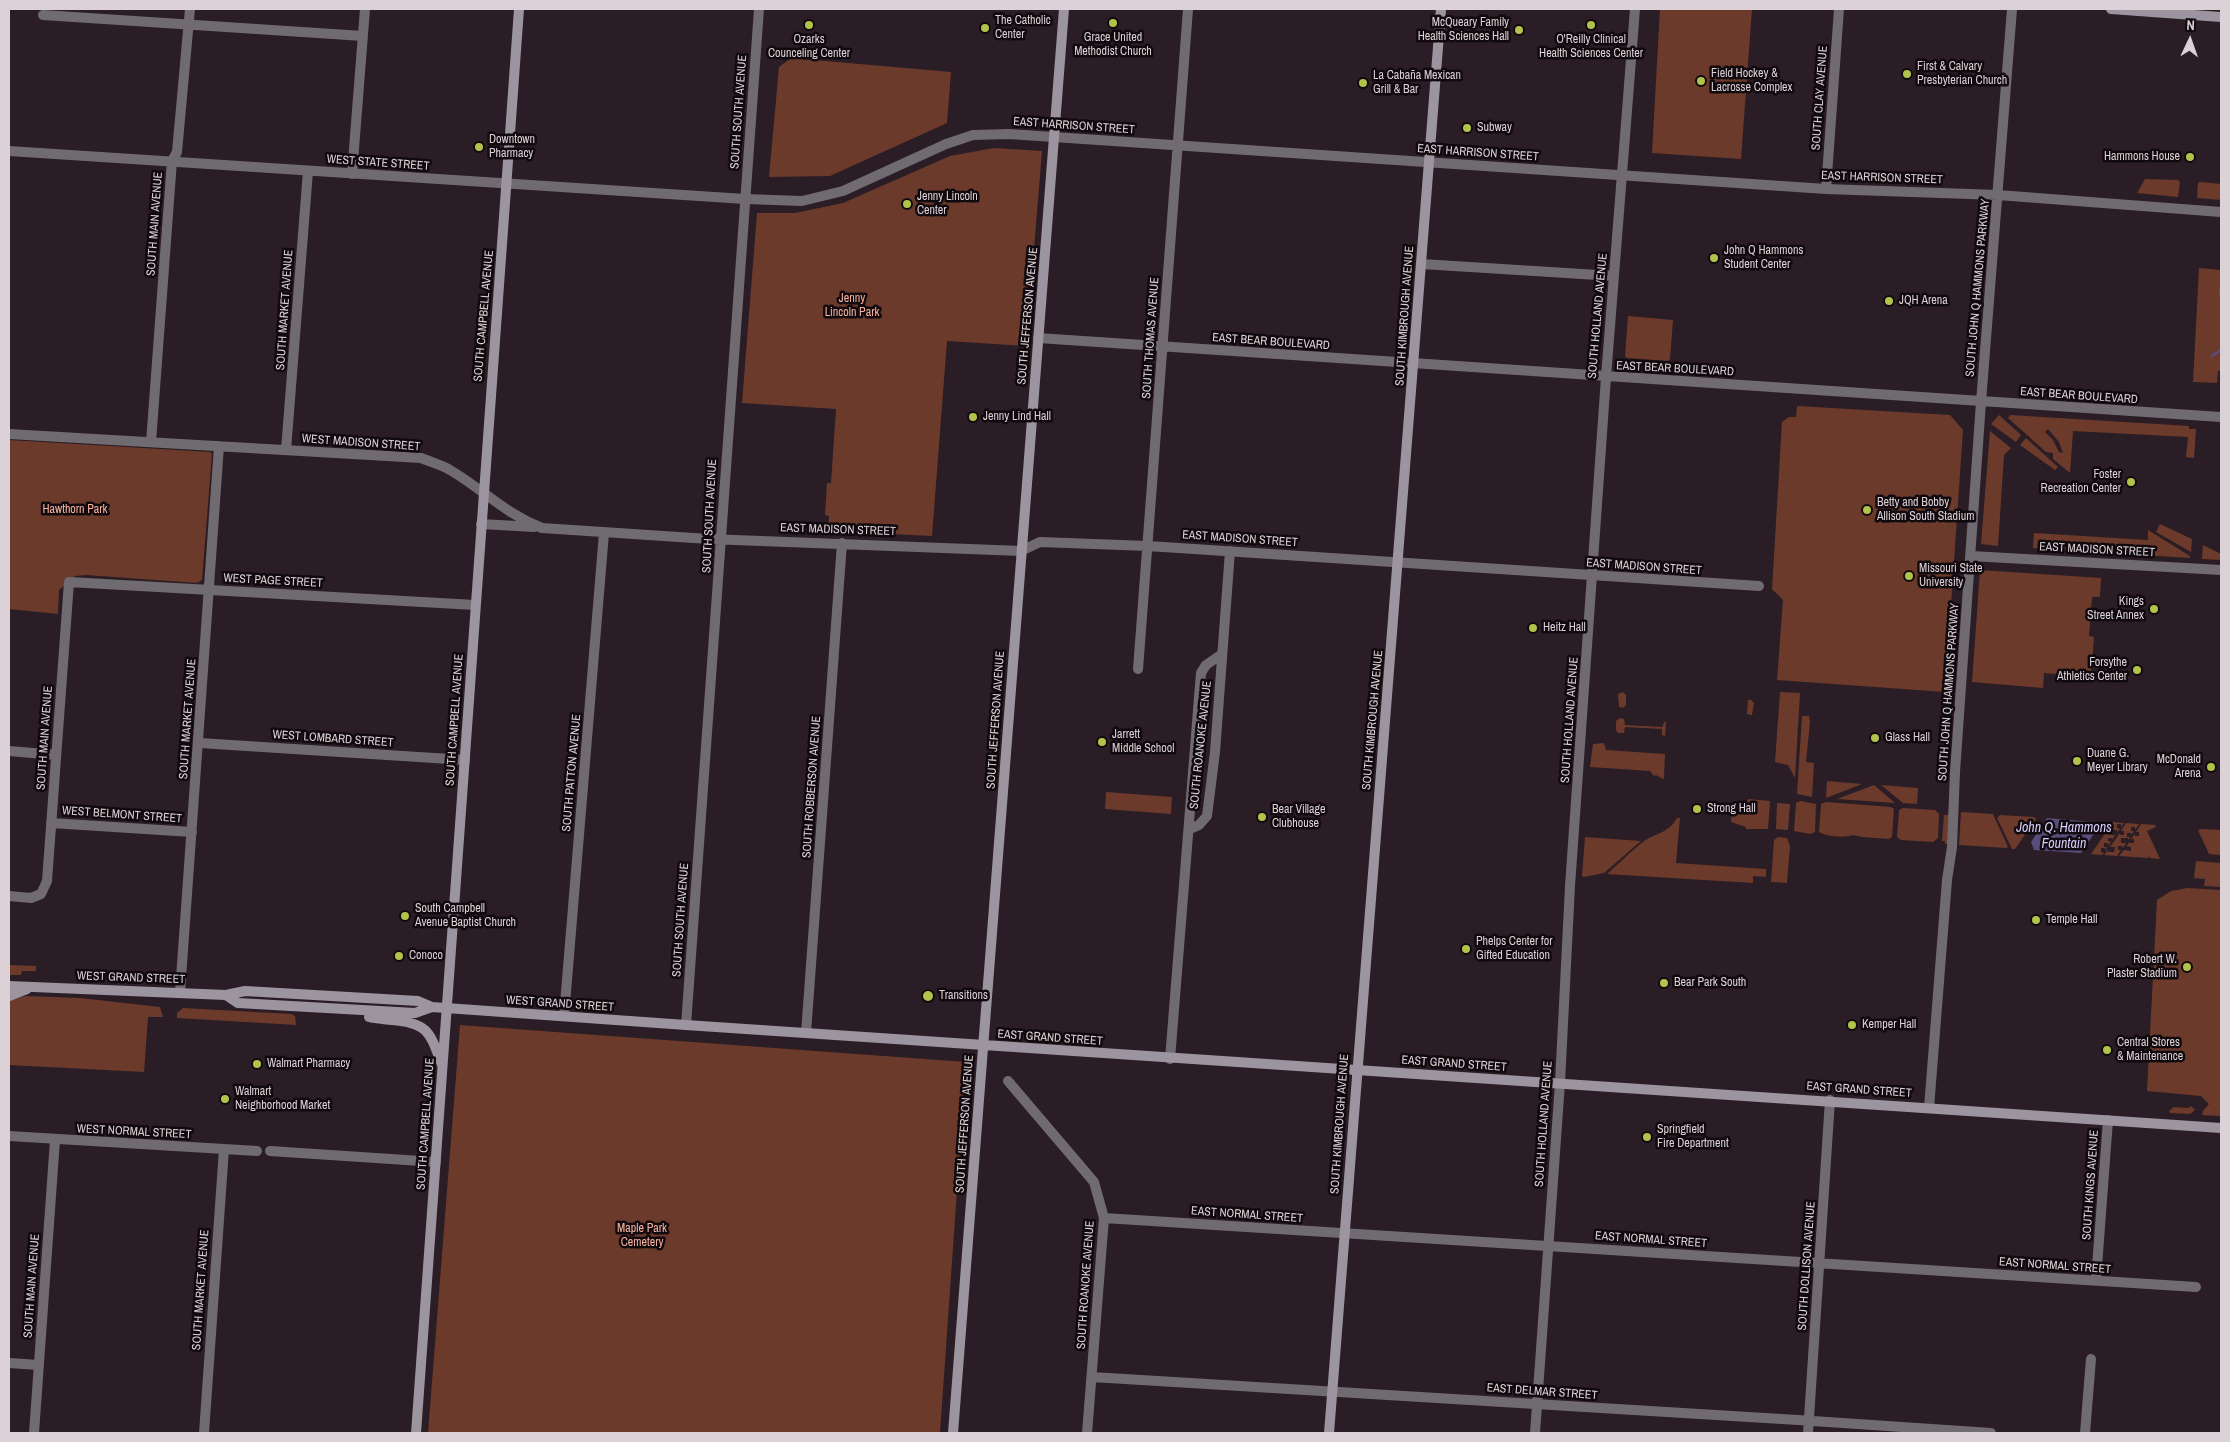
<!DOCTYPE html>
<html>
<head>
<meta charset="utf-8">
<style>
  body { margin:0 }
  #map { position:relative; width:2230px; height:1442px; overflow:hidden; background:#2b1d25; font-family:"Archivo Narrow",sans-serif }
  canvas { display:block }
  .frame { position:absolute; inset:0; border:10px solid #dbd1d6; pointer-events:none }
  .north { position:absolute; left:2165px; top:15px; width:50px; height:50px; -webkit-text-stroke:4px #10090d; paint-order:stroke; rotate:3deg; font-size:14px; font-weight:700; line-height:20px; text-align:center; color:#dbd1d6 }
  .north::after { content:''; display:block; margin:auto; width:18px; height:22px; background:#dbd1d6; clip-path:polygon(50% 0,100% 100%,50% 72%,0 100%) }
</style>
</head>
<body>
<div id="map">
<canvas width="2230" height="1442"></canvas>
<div class="frame"></div>
<div class="north">N</div>
</div>
<script>
const c = document.querySelector('canvas').getContext('2d');
c.lineJoin = 'round';
function paint(path, color) { c.fillStyle = color; c.fill(path, 'evenodd'); }
function trace(path, color, width, dash) { c.strokeStyle = color; c.lineWidth = width; c.lineCap = dash ? 'butt' : 'round'; c.setLineDash(dash || []); c.stroke(path); }
function drawText(font, color, halo, rows, align = 'center') {
  c.font = font + ' "Archivo Narrow",sans-serif'; c.lineWidth = 5; c.setLineDash([]); c.textBaseline = 'middle'; c.strokeStyle = halo; c.fillStyle = color; for (const [text, x, y, turn = 0] of rows) {
    c.save(); c.translate(x, y); c.rotate((+turn || 0) * Math.PI / 180); c.textAlign = isNaN(turn) ? turn : align; if (halo) c.strokeText(text, 0, 0); c.fillText(text, 0, 0); c.restore();
  }
}
const green = new Path2D(`
  M1660,9H1752L1741,159L1652,153Z
  M791,58L951,72L947,123L830,176L769,177L779,67Z
  M994,148L1042,151L1026,346L947,341L932,536L828,531L829,516L825,515L827,483H831L836,409L742,403L757,213H795L843,203L950,156Z
  M2145,179L2178,180L2180,182L2178,197L2137,193Z
  M2200,182L2221,184V200L2197,198L2198,183Z
  M2199,268L2221,270V371H2218L2217,383L2193,382Z
  M1628,316L1673,320L1670,359L1668,361L1627,358L1625,356Z
  M1797,406L1950,415L1963,430L1945,692L1777,680L1783,600L1772,589L1782,422L1789,417H1796Z
  M1999,415L2021,435L2016,442L1991,424Z
  M2010,415L2189,426V429H2196L2194,458L2186,457L2188,437L2073,431L2070,473L2053,459V453L2046,452L2008,418ZM2048,429L2059,442L2063,453L2059,452L2053,440L2045,432Z
  M1990,431L2011,448L2004,455L1998,546L1981,544Z
  M2026,438L2058,467L2055,470L2020,445Z
  M9,440L210,452L212,454L202,580L197,583L86,575L75,576L59,590L58,614L9,609Z
  M2160,524L2192,539L2191,552L2156,532Z
  M2148,530L2190,556V558L2033,548L2034,533L2148,540Z
  M2203,545L2221,554V560L2202,559Z
  M1980,570L2101,578L2100,597H2092L2089,636L2094,637L2091,677L2044,673L2043,688L1972,682Z
  M1623,692L1626,695V705L1623,708L1619,707L1618,694Z
  M1780,692L1800,693L1795,778L1788,765L1775,762Z
  M1748,700H1751L1754,703L1752,715L1747,714Z
  M1802,716H1809L1810,722L1806,762L1814,763L1812,797L1797,794Z
  M1620,718L1624,719L1625,725L1662,727L1665,721L1666,723L1665,736L1662,735V729L1625,727L1624,733H1618L1616,730V721Z
  M1604,743L1606,750L1665,754L1664,778L1663,779L1656,775L1654,776L1650,771L1590,767L1593,744Z
  M1827,781L1862,784L1826,798Z
  M1874,785L1895,803L1837,799Z
  M1881,785L1918,788L1917,804L1903,803Z
  M1106,792L1172,797L1171,814L1105,809Z
  M1748,799L1770,801L1768,829H1746V827L1731,822L1733,803L1747,801Z
  M1800,801L1816,804L1815,832L1811,834L1794,831L1796,803Z
  M1826,802L1891,807L1894,809L1892,837L1889,839L1862,837L1853,835C1845,838 1827,837 1819,832L1821,804Z
  M1777,803L1790,804L1788,830L1776,829Z
  M1903,808L1935,810L1939,814L1938,838L1933,842L1901,840L1897,837L1899,810Z
  M1949,812L1948,844H1945V841H1942L1944,815H1948Z
  M1961,812L1993,814L2008,847L2006,848L1959,845Z
  M2000,815L2034,817L2036,819L2015,849H2012L1997,818Z
  M1677,818H1680L1676,863L1766,869V877L1753,876V883L1607,874C1618,865 1639,843 1649,838C1659,833 1671,830 1677,818Z
  M2113,822L2124,823L2121,827V824H2117V828L2120,829L2117,832V830H2111L2110,835H2115L2112,840V838H2108V841L2111,842L2108,846V843H2104V847H2107L2105,851V848H2101V852L2104,853L2102,855L2091,854Z
  M2126,823L2139,824L2135,830V827H2131V831H2134L2131,835V833H2127V837H2130L2128,840V838H2121V843H2126L2123,848L2122,846H2118V850H2121L2117,856L2104,855L2108,850V852H2114L2115,847H2110L2120,833V835H2124V831H2121Z
  M2141,824L2155,825L2156,827L2147,831L2160,859L2150,858L2149,856L2148,858L2119,856L2124,850L2131,851V847L2126,846L2130,842V843H2134V839H2131L2135,834V836H2139V832H2136Z
  M2202,829L2221,830V855L2209,854L2198,830Z
  M1585,837L1641,841L1604,873L1584,877L1582,876Z
  M1778,837L1787,838L1790,846L1787,883L1771,882L1774,840Z
  M2196,861L2221,863V887L2204,886L2205,879L2194,878Z
  M2187,888L2221,890V1116L2202,1115L2203,1111L2209,1104L2201,1096L2147,1091L2157,900L2171,891Z
  M9,965L36,966V971H22L21,975H9Z
  M26,996L80,998L160,1007L163,1017H148L144,1072L9,1065V1000Z
  M183,1008L291,1014L295,1016L296,1025L177,1018V1013Z
  M460,1025L966,1062L940,1433H428Z
  M2191,1106L2195,1110L2190,1114L2170,1113L2169,1111L2174,1107L2188,1108Z`);
const water = new Path2D(`
  M2047,818L2093,822L2097,829L2081,853L2034,850L2031,842Z`);
const stream = new Path2D(`
  M2220,289L2221,296
  M2212,356L2221,350`);
const street = new Path2D(`
  M43,15L363,36
  M9,151L745,199L802,201L843,191L946,144L973,135L1009,134L1826,189L1998,195L2221,212
  M352,174L365,9
  M1826,189L1839,9
  M1422,264L1614,276
  M1038,338L2221,417
  M9,434L421,458C431,462 442,465 450,470C484,490 504,513 542,528L709,539L1021,551L1040,542L1148,546L1759,586
  M151,442L172,161L177,152L190,9
  M286,450L308,171
  M481,524L534,527
  M1971,556L2221,570
  M1138,669L1188,9
  M200,743L465,760
  M9,751L56,755
  M51,823L192,832
  M1190,829L1199,825L1207,816L1215,752L1230,551
  M9,896L31,898L41,894L47,881L69,582L475,605
  M180,992L219,446
  M564,1016L604,533
  M686,1025L759,9
  M806,1033L842,543
  M1170,1059L1201,673L1206,665L1222,654
  M1008,1081L1094,1182L1104,1218L1087,1433
  M1929,1108L1947,880L1952,847L1955,772L1981,402L2012,9
  M9,1136L257,1151
  M270,1151L436,1162
  M1104,1218L2196,1287
  M2096,1280L2108,1120
  M9,1363L39,1365
  M1092,1377L1798,1420L1991,1433
  M34,1433L55,1140
  M204,1433L224,1149
  M1535,1433L1560,1083L1570,886L1606,377L1635,9
  M1808,1433L1830,1100
  M2085,1433L2091,1359`);
const secondary = new Path2D(`
  M2111,9L2221,17
  M9,986L226,995L245,991L418,1001L432,1007L686,1025L2221,1128
  M226,995L238,1003L415,1013L432,1007
  M9,996L27,989
  M369,1017C376,1019 385,1019 392,1020C429,1023 430,1033 442,1065
  M416,1433L519,9
  M953,1433L1064,9
  M1329,1433L1441,9`);
const markers = [
  [1113,23,5,"#b2c34c"],
  [809,25,5,"#b2c34c"],
  [1591,25,5,"#b2c34c"],
  [985,28,5,"#b2c34c"],
  [1519,30,5,"#b2c34c"],
  [1907,74,5,"#b2c34c"],
  [1701,81,5,"#b2c34c"],
  [1363,83,5,"#b2c34c"],
  [1467,128,5,"#b2c34c"],
  [479,147,5,"#b2c34c"],
  [2190,157,5,"#b2c34c"],
  [907,204,5,"#b2c34c"],
  [1714,258,5,"#b2c34c"],
  [1889,301,5,"#b2c34c"],
  [973,417,5,"#b2c34c"],
  [2131,482,5,"#b2c34c"],
  [1867,510,5,"#b2c34c"],
  [1909,576,5,"#b2c34c"],
  [2154,609,5,"#b2c34c"],
  [1533,628,5,"#b2c34c"],
  [2137,670,5,"#b2c34c"],
  [1875,738,5,"#b2c34c"],
  [1102,742,5,"#b2c34c"],
  [2077,761,5,"#b2c34c"],
  [2211,767,5,"#b2c34c"],
  [1697,809,5,"#b2c34c"],
  [1262,817,5,"#b2c34c"],
  [405,916,5,"#b2c34c"],
  [2036,920,5,"#b2c34c"],
  [1466,949,5,"#b2c34c"],
  [399,956,5,"#b2c34c"],
  [2187,967,5,"#b2c34c"],
  [1664,983,5,"#b2c34c"],
  [928,996,6,"#b2c34c"],
  [1852,1025,5,"#b2c34c"],
  [2107,1050,5,"#b2c34c"],
  [257,1064,5,"#b2c34c"],
  [225,1099,5,"#b2c34c"],
  [1647,1137,5,"#b2c34c"]
];
const poiNames = [
  ["The Catholic",995,21],
  ["Center",995,35],
  ["McQueary Family",1509,23,"right"],
  ["Health Sciences Hall",1509,37,"right"],
  ["Grace United",1113,38,"center"],
  ["Methodist Church",1113,52,"center"],
  ["Ozarks",809,40,"center"],
  ["Counceling Center",809,54,"center"],
  ["O'Reilly Clinical",1591,40,"center"],
  ["Health Sciences Center",1591,54,"center"],
  ["First & Calvary",1917,67],
  ["Presbyterian Church",1917,81],
  ["Field Hockey &",1711,74],
  ["Lacrosse Complex",1711,88],
  ["La Cabaña Mexican",1373,76],
  ["Grill & Bar",1373,90],
  ["Subway",1477,128],
  ["Downtown",489,140],
  ["Pharmacy",489,154],
  ["Hammons House",2180,157,"right"],
  ["Jenny Lincoln",917,197],
  ["Center",917,211],
  ["John Q Hammons",1724,251],
  ["Student Center",1724,265],
  ["JQH Arena",1899,301],
  ["Jenny Lind Hall",983,417],
  ["Foster",2121,475,"right"],
  ["Recreation Center",2121,489,"right"],
  ["Betty and Bobby",1877,503],
  ["Allison South Stadium",1877,517],
  ["Missouri State",1919,569],
  ["University",1919,583],
  ["Kings",2144,602,"right"],
  ["Street Annex",2144,616,"right"],
  ["Heitz Hall",1543,628],
  ["Forsythe",2127,663,"right"],
  ["Athletics Center",2127,677,"right"],
  ["Jarrett",1112,735],
  ["Middle School",1112,749],
  ["Glass Hall",1885,738],
  ["Duane G.",2087,754],
  ["Meyer Library",2087,768],
  ["McDonald",2201,760,"right"],
  ["Arena",2201,774,"right"],
  ["Strong Hall",1707,809],
  ["Bear Village",1272,810],
  ["Clubhouse",1272,824],
  ["South Campbell",415,909],
  ["Avenue Baptist Church",415,923],
  ["Temple Hall",2046,920],
  ["Phelps Center for",1476,942],
  ["Gifted Education",1476,956],
  ["Conoco",409,956],
  ["Robert W.",2177,960,"right"],
  ["Plaster Stadium",2177,974,"right"],
  ["Bear Park South",1674,983],
  ["Transitions",939,996],
  ["Kemper Hall",1862,1025],
  ["Central Stores",2117,1043],
  ["& Maintenance",2117,1057],
  ["Walmart Pharmacy",267,1064],
  ["Walmart",235,1092],
  ["Neighborhood Market",235,1106],
  ["Springfield",1657,1130],
  ["Fire Department",1657,1144]
];
const streetNames = [
  ["SOUTH CLAY AVENUE",1820,98,-86],
  ["SOUTH SOUTH AVENUE",739,112,-86],
  ["EAST HARRISON STREET",1074,126,4],
  ["EAST HARRISON STREET",1478,153,4],
  ["WEST STATE STREET",378,163,4],
  ["EAST HARRISON STREET",1882,178,2],
  ["SOUTH MAIN AVENUE",155,224,-86],
  ["SOUTH JOHN Q HAMMONS PARKWAY",1978,288,-85],
  ["SOUTH MARKET AVENUE",285,310,-86],
  ["SOUTH CAMPBELL AVENUE",484,316,-85],
  ["SOUTH JEFFERSON AVENUE",1028,316,-85],
  ["SOUTH KIMBROUGH AVENUE",1405,316,-86],
  ["SOUTH HOLLAND AVENUE",1598,316,-85],
  ["SOUTH THOMAS AVENUE",1151,338,-86],
  ["EAST BEAR BOULEVARD",1271,342,4],
  ["EAST BEAR BOULEVARD",1675,369,3],
  ["EAST BEAR BOULEVARD",2079,396,4],
  ["WEST MADISON STREET",361,443,4],
  ["SOUTH SOUTH AVENUE",710,516,-87],
  ["EAST MADISON STREET",838,530,2],
  ["EAST MADISON STREET",1240,539,4],
  ["EAST MADISON STREET",2097,550,3],
  ["EAST MADISON STREET",1644,567,4],
  ["WEST PAGE STREET",273,581,3],
  ["SOUTH JOHN Q HAMMONS PARKWAY",1949,692,-86],
  ["SOUTH MARKET AVENUE",188,719,-86],
  ["SOUTH CAMPBELL AVENUE",455,720,-86],
  ["SOUTH JEFFERSON AVENUE",996,720,-86],
  ["SOUTH KIMBROUGH AVENUE",1373,720,-85],
  ["SOUTH HOLLAND AVENUE",1570,720,-86],
  ["SOUTH MAIN AVENUE",45,738,-86],
  ["WEST LOMBARD STREET",333,739,4],
  ["SOUTH ROANOKE AVENUE",1201,745,-84],
  ["SOUTH PATTON AVENUE",572,773,-85],
  ["SOUTH ROBBERSON AVENUE",812,787,-86],
  ["WEST BELMONT STREET",122,815,4],
  ["SOUTH SOUTH AVENUE",681,920,-86],
  ["WEST GRAND STREET",131,978,2],
  ["WEST GRAND STREET",560,1004,4],
  ["EAST GRAND STREET",1050,1038,4],
  ["EAST GRAND STREET",1454,1064,4],
  ["EAST GRAND STREET",1859,1090,4],
  ["SOUTH CAMPBELL AVENUE",426,1124,-86],
  ["SOUTH JEFFERSON AVENUE",965,1124,-86],
  ["SOUTH KIMBROUGH AVENUE",1340,1124,-86],
  ["SOUTH HOLLAND AVENUE",1544,1124,-86],
  ["WEST NORMAL STREET",134,1132,3],
  ["SOUTH KINGS AVENUE",2091,1185,-86],
  ["EAST NORMAL STREET",1247,1215,4],
  ["EAST NORMAL STREET",1651,1240,4],
  ["SOUTH DOLLISON AVENUE",1807,1266,-86],
  ["EAST NORMAL STREET",2055,1266,4],
  ["SOUTH ROANOKE AVENUE",1086,1285,-86],
  ["SOUTH MAIN AVENUE",32,1286,-86],
  ["SOUTH MARKET AVENUE",201,1290,-86],
  ["EAST DELMAR STREET",1542,1392,4]
];
const parkNames = [
  ["Jenny",852,299],
  ["Lincoln Park",852,313],
  ["Hawthorn Park",75,510],
  ["Maple Park",642,1229],
  ["Cemetery",642,1243]
];
const waterNames = [
  ["John Q. Hammons",2064,828],
  ["Fountain",2064,844]
];
paint(green, '#6b3a2b');
paint(water, '#584e7e');
trace(stream, '#584e7e', 2.5);
trace(street, '#706b71', 10);
trace(secondary, '#9c949f', 10);
for (const [x, y, r, color] of markers) { const dot = new Path2D(); dot.arc(x, y, r, 0, 2 * Math.PI); c.fillStyle = color; c.fill(dot); trace(dot, '#10090d', 2); }
drawText('12px', '#dbd1d6', '#10090d', poiNames, 'left');
drawText('12px', '#dbd1d6', '#10090d', streetNames);
drawText('12px', '#f8b39e', '#10090d', parkNames);
drawText('italic 14px', '#d5cdfc', '#10090d', waterNames);
</script>
</body>
</html>
